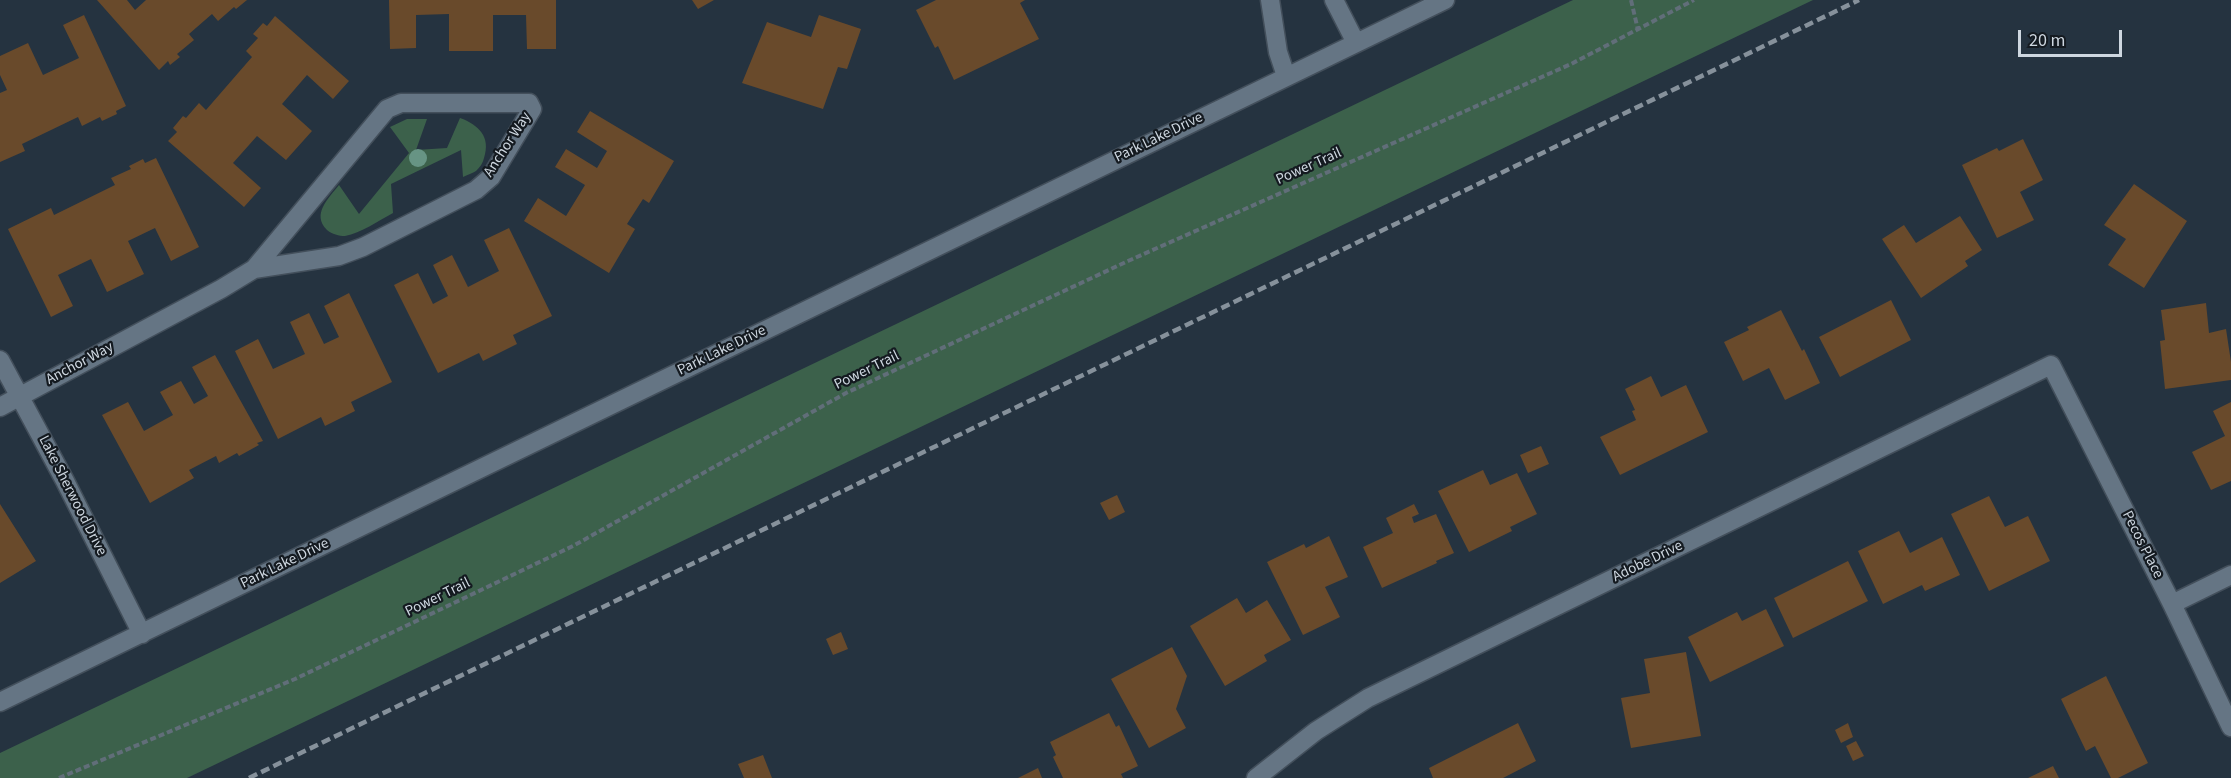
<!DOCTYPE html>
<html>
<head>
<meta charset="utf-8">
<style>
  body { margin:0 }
  #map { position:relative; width:2231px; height:778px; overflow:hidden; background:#253340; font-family:"Source Sans 3",sans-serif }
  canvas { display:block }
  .scale { position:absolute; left:2018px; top:30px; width:104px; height:27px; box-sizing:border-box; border:3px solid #ced7e0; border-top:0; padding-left:8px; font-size:18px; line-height:21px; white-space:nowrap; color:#ced7e0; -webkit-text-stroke:4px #141a20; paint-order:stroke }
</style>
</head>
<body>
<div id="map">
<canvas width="2231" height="778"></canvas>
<div class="scale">20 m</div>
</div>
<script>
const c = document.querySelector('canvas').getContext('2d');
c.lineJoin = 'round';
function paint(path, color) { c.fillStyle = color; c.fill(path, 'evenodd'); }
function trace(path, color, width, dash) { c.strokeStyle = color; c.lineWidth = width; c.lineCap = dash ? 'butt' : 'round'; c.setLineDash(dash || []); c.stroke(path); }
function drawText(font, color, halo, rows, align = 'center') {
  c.font = font + ' "Source Sans 3",sans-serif'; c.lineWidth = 4.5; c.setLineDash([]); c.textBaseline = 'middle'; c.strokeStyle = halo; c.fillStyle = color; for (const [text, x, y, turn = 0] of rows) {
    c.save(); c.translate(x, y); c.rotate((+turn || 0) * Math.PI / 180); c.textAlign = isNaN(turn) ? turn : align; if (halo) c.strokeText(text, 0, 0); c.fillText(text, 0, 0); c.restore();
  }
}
const green = new Path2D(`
  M1573,0H1813L187,778H0V753Z
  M460,118C479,125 491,137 484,158C483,163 480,167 476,171C473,173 467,175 463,177L461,150L391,184L393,213C378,221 361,233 345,236C339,236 332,234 327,230C311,214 329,198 339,185L359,214L409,153L390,127L407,119H427L416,150L447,148Z`);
const building = new Path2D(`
  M97,0H127L135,10L146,0H247L236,9L234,7L218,21L212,14L189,34L194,40L177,54L180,57L170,65L168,61L159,70Z
  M389,0H556V49H527L526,15H493V51H449V14L416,15V48L390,49Z
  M692,0H714L698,9Z
  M936,0H1025L1020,3L1039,39L954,80L938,46L935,48L916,10Z
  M84,15L126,106L116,111L117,114L102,121L100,117L82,126L78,117L22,144L25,151L0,162V93L7,90L0,75V56L28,43L43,75L79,58L63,25Z
  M819,15L861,29L847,69L838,67L823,109L742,83L767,22L811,37Z
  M275,16L349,81L333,99L307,75L282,104L312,131L286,160L257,136L233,163L261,188L244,207L168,141L177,132L173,128L183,116L186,118L199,103L206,110L252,57L246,51L258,38L253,34L263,23L267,26Z
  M590,111L674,161L649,203L643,199L627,224L635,229L609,273L524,221L538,198L566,216L585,185L555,167L566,149L597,168L607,151L577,132Z
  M2023,139L2043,180L2020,192L2034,220L1997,238L1962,165L1997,148L1999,151Z
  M156,158L199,247L171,261L155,228L128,241L144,274L107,292L91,259L58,275L73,306L51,317L8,229L51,208L54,215L115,185L111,178L131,169L129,166L143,159L145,163Z
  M2134,184L2187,221L2144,288L2108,265L2126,239L2104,225Z
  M1960,216L1982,250L1965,261L1968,266L1921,298L1882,239L1904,225L1916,243Z
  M509,228L552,316L513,335L517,344L483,361L479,353L438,373L394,285L418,273L433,304L448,296L433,265L452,255L468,287L499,271L484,240Z
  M349,293L392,382L351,402L355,411L325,426L321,417L278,439L235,351L258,339L273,369L305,354L290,322L309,313L324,344L339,337L324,306Z
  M1891,300L1911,340L1840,377L1819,337Z
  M2206,303L2209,333L2226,329L2231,362V380L2165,389L2160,341L2165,340L2161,310Z
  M1781,310L1802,351L1804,349L1820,383L1785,400L1769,368L1743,381L1724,342L1749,330L1747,327Z
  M215,355L263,441L257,443L259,445L239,456L237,453L219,463L216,456L189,470L194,478L150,503L102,415L128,402L144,431L173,415L160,392L181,381L194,404L208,396L192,367Z
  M1651,376L1661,397L1686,385L1708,432L1620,475L1600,437L1636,420L1632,411L1635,410L1625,389Z
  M2231,402V481L2211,490L2192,452L2225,436L2213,411Z
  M1541,446L1549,464L1528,473L1520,455Z
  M1483,470L1490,485L1517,473L1537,514L1510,527L1512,531L1469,552L1438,491Z
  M1117,495L1125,512L1109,520L1100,503Z
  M1989,496L2005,527L2028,516L2050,561L1989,591L1951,514Z
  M0,504L36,561L0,583Z
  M1414,504L1419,514L1412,517L1414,523L1436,514L1454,553L1436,561L1437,563L1382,588L1363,547L1393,533L1386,518Z
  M1899,531L1910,553L1942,537L1960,575L1925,591L1922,585L1883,604L1858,551Z
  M1329,536L1348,577L1325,587L1340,617L1303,635L1267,562L1304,544L1306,548Z
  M1848,561L1868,601L1793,638L1774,598Z
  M1237,598L1246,613L1267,600L1291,640L1264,655L1267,661L1225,686L1190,626Z
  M1766,609L1784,646L1710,682L1688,637L1737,612L1742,621Z
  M841,632L848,649L833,655L826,639Z
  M1172,647L1187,676L1176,709L1186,728L1149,748L1111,679Z
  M1686,652L1701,736L1631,748L1621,698L1650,693L1644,659Z
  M2106,676L2148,763L2118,778H2111L2095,746L2086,751L2061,699Z
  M1109,713L1116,727L1119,725L1138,766L1121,774L1123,778H1063L1053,757L1056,755L1050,742Z
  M1518,723L1536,761L1503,778H1433L1429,768Z
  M1848,723L1853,737L1841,743L1835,730Z
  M1856,741L1864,756L1853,761L1846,746Z
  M763,755L772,778H744L738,764Z
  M2053,766L2059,778H2028Z
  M1038,768L1042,778H1018Z`);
const path = new Path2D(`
  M1631,0L1638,30
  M59,778L295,679L573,546L846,393L1128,261L1571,64L1694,0`);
const street = new Path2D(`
  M1270,0L1278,52L1286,76
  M1334,0L1356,43
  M0,360L65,481L142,634
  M0,407L221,289L254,269L387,109L401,103H529L532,109L491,177L476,190L363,247L339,256L254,269
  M2172,604L2231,575
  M0,702L1445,0
  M1256,778L1316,731L1368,698L2051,365L2172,604L2231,727`);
const rail = new Path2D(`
  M249,778L1859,0`);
const trees = [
  [418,158]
];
const streetNames = [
  ["Park Lake Drive",1159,138,-26],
  ["Anchor Way",508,145,-57],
  ["Power Trail",1309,167,-24],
  ["Park Lake Drive",722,351,-26],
  ["Anchor Way",80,364,-28],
  ["Power Trail",867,371,-26],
  ["Lake Sherwood Drive",72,496,63],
  ["Pecos Place",2142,545,63],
  ["Adobe Drive",1648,562,-26],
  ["Park Lake Drive",285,564,-26],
  ["Power Trail",438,598,-26]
];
paint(green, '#3c614b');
paint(building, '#694a2b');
trace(street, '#434f5b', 21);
trace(path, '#616e79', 4, [6, 3]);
trace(street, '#657584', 18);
trace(rail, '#86919b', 4.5, [9, 4.5]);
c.fillStyle = '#679484';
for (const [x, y] of trees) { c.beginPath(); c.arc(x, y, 9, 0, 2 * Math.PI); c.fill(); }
drawText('15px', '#ced7e0', '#141a20', streetNames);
</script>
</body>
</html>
